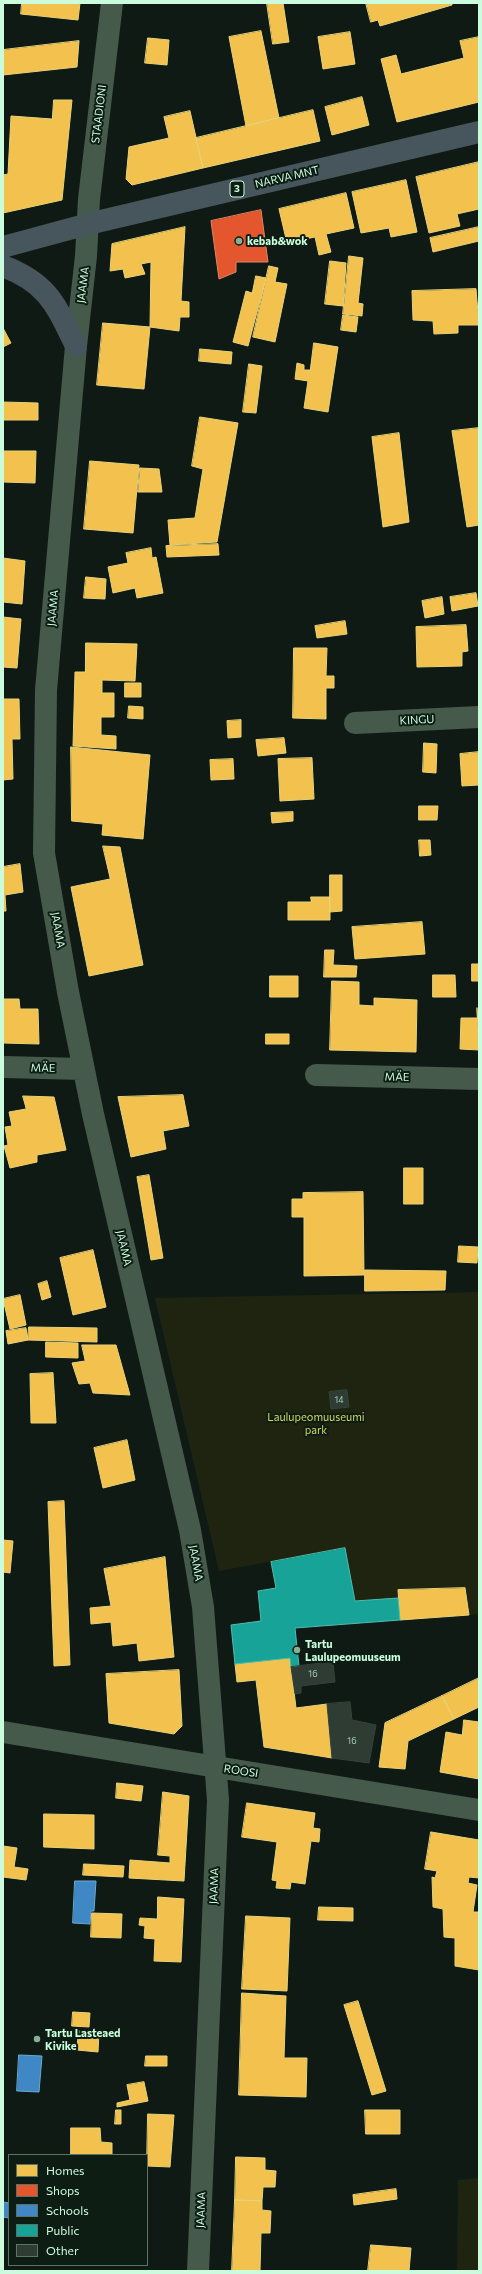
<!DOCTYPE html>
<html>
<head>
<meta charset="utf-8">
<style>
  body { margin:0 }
  #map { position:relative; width:482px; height:2274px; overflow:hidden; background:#101a15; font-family:Commissioner,sans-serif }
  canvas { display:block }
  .frame { position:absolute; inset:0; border:4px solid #cbfcdd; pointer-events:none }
  .legend { position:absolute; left:8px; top:2154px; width:140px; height:112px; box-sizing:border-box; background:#0d1d14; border:1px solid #597664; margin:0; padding:5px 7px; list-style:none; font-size:12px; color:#cbfcdd }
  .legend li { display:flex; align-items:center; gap:8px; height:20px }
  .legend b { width:20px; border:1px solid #597664 }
</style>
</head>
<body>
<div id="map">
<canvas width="482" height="2274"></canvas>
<div class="frame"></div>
<ul class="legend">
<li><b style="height:11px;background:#f2c14e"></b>Homes</li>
<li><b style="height:11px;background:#e4572e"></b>Shops</li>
<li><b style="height:11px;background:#3f88c5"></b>Schools</li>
<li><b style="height:11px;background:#17a398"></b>Public</li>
<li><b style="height:11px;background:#2e3c34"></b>Other</li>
</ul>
</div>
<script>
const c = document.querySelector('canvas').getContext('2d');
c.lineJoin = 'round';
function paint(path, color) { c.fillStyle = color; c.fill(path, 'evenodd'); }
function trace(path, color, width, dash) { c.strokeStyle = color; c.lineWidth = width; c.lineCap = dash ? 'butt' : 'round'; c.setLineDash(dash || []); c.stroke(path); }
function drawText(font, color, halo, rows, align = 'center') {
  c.font = font + ' Commissioner,sans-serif'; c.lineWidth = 4; c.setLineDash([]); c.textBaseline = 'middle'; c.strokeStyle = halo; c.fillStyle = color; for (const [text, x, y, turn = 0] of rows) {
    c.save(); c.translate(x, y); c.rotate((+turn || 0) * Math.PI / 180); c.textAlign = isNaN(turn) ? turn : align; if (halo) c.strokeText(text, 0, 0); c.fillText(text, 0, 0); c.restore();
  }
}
const green = new Path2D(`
  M479,1292V1614L469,1615L464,1588L398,1590V1598L355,1601L345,1548L219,1571L155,1298Z
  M479,2178V2271H457L458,2180Z`);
const homes = new Path2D(`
  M22,3H80L78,20L21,14Z
  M267,3H283L289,42L273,44Z
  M366,3H452V5L380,26L378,20L371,22Z
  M261,31L279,118L246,126L229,37Z
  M350,32L355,64L323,69L318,37Z
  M479,37V102L397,122L381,59L396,55L401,74L464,58L460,41Z
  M148,38L169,40L167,65L145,63Z
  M79,41L77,67L3,75V50Z
  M362,97L369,125L332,135L325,107Z
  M54,100H72L62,200L3,213V175L8,174L11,116L52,119Z
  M313,110L320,141L203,168L196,138Z
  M190,111L203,168L132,185L126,179L129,147L169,138L164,117Z
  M479,162V209L457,214L460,226L429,233L416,177Z
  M406,180L417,232L391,237L389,228L361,233L352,192Z
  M346,193L354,228L326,234L331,252L319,255L315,237L287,243L279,209Z
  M185,227L181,301L189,302V317H180L179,331L150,327L151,262L141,264L145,274L125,278L123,269L110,271L112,244Z
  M479,227V241L433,252L430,238Z
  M349,256L363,258L358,303L363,304L362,316L343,314Z
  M330,261L346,263L343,306L325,304Z
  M269,266L278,268L275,282L287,284L275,342L253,337Z
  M256,276L266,278L248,346L233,342L246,291L252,293Z
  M476,289L479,325H458V333L434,334L433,321L413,320L412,291Z
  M343,315L358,317L356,332L341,330Z
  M103,323L150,327L144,389L97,385Z
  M3,328L11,343L3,347Z
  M314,343L338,347L328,412L304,408L308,381L295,379L297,363L304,365V370H310Z
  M200,349L232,352L231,364L199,361Z
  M249,364L262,366L256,413L243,412Z
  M3,402L38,403V420H3Z
  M200,417L238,423L217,542L170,545L168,520L195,518L203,469L192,466Z
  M479,428V525L467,527L452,431Z
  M399,433L409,522L383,527L372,437Z
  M3,451H36L35,483L3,482Z
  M90,461L139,465L133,533L84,529Z
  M140,468L159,469L162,492H138Z
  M218,544L219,555L167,557L166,546Z
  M151,548L152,558L156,557L163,593L137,598L135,588L113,593L108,567L128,563L126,553Z
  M3,558L25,561L22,604L3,602Z
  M86,577L106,579L105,599L84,598Z
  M476,593L478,606L452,611L450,597Z
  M442,597L444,614L425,618L422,601Z
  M3,617L21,619L17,668L3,667Z
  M345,621L347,634L317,638L315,626Z
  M466,625L468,651L462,652V666L417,667L416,627Z
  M86,643L137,644L135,681L102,680V693H114V717H101V735L116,736V749L73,746L75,672H85Z
  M294,648H327L326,676H334V688H326V719L293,718Z
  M125,683H141V697H125Z
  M3,699H19L20,739H12L13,779L3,780Z
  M129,706L143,707V719L128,718Z
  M241,720V737L228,738L227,721Z
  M284,738L286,753L258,756L256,740Z
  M424,743L437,744L436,773L423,772Z
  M71,747L150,755L143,839L102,835L103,824L72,821Z
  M479,752V785L462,786L460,754Z
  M312,758L314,799L280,801L278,759Z
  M233,759L234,779L211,780L210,760Z
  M419,806H438L437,820H419Z
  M293,812V821L272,823L271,813Z
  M419,840H430L431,855L420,856Z
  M103,846L120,847L143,965L89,976L71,887L110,879Z
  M20,864L23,892L5,895L6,911H3V867Z
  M330,875H342V911L330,912Z
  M311,897H330V920H288V902H311Z
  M422,922L425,954L355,959L352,927Z
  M325,950H334L333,965L357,966L356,977H324Z
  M472,964H479V981H472Z
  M433,975H455L456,997H433Z
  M270,976H298V997H270Z
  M332,981L359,982V1005L374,1006V998L417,1000L416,1052L330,1050Z
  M3,999H19L20,1009H38L39,1044L3,1043Z
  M477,1008L479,1050L460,1049L461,1018H477Z
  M266,1034H289V1044H266Z
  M183,1095L189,1126L163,1131L166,1149L131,1157L118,1097Z
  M23,1096L54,1097L66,1150L37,1155V1162L10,1168L4,1146L8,1145L5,1127L12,1126L9,1112L26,1109Z
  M404,1168H423V1204H404Z
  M149,1175L163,1258L151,1260L137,1177Z
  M363,1192L364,1275L304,1276V1217H292V1199H303V1193Z
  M459,1246L478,1247L477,1263L458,1262Z
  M93,1250L106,1307L73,1315L60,1258Z
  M365,1270L446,1271L445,1290L365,1291Z
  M47,1281L51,1297L42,1300L38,1284Z
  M20,1295L26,1325L10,1329L3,1299Z
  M29,1327L97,1328V1342L28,1340Z
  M26,1328L28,1340L8,1344L6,1331Z
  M46,1342L78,1343V1358L46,1357Z
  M82,1345H116L130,1395L93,1393L90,1383L79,1384L72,1363L85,1361Z
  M53,1373L56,1423H31L30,1374Z
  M127,1440L135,1480L103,1488L94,1448Z
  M64,1501L70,1665L54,1666L48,1502Z
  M3,1540L13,1541L10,1573L3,1572Z
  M165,1557L174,1657L139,1661L137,1643L113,1646L111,1622L91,1624L90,1608L111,1606L104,1569Z
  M465,1588L469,1615L400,1620L398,1590Z
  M290,1658L296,1708L327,1704L332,1758L264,1747L256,1680L237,1682L235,1664Z
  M179,1670L182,1726L174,1734L109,1723L106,1674Z
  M479,1678V1707L454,1719L442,1696Z
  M442,1696L454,1719L408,1741L405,1769L379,1767L385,1723Z
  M464,1720L479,1722V1779L440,1772L446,1732L462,1735Z
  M117,1783L143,1786L141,1801L116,1798Z
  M163,1792L189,1796L184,1881L129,1878L130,1860L170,1863V1856L158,1855Z
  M247,1803L315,1813L313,1828L320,1829L319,1842L311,1841L305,1884L291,1882L290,1889L276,1888L277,1881L272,1880L277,1842L242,1837Z
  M44,1814L94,1815V1849L44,1847Z
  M431,1832L479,1840V1878L469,1877L468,1883L477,1885L473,1912H479V1970L455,1966V1938L444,1937L443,1909L433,1907L432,1877L435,1878L437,1871L425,1869Z
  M3,1846L17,1848L14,1867L28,1869L26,1880L3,1877Z
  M84,1864L124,1866L123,1877L83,1875Z
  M158,1897L184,1899L181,1962L154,1961L155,1939L144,1938L145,1926L139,1925L140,1918L157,1919Z
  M319,1907L353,1908V1921L318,1920Z
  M92,1913L122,1914L121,1938L91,1937Z
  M246,1916L290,1918L287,1991L242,1989Z
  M242,1993L286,1996L284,2058H307L306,2097L239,2095Z
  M358,2001L386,2091L372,2095L344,2005Z
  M73,2012L90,2013L89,2027L72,2026Z
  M79,2031L99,2033L98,2052L77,2050Z
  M146,2056H167V2066H145Z
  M144,2082L148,2101L117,2107V2103L130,2100L127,2085Z
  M116,2110H121V2124H115Z
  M365,2110H400V2134H366Z
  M148,2114L174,2115L170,2167L147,2166Z
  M71,2128H100L101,2142L112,2143V2155H71Z
  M236,2157L265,2158V2170L276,2171L275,2187H263L262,2201L235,2200Z
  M396,2189L397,2199L354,2205L353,2195Z
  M235,2200L262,2201V2210L271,2211L270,2233H261L260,2271H232Z
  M371,2245L411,2248L409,2271H368Z`);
const shops = new Path2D(`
  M261,210L268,262H236V272L219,279L211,221Z`);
const schools = new Path2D(`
  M75,1881H96L94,1911H91L90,1924L73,1923Z
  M19,2055L42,2056L39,2092L17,2091Z
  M3,2202L9,2203V2218L3,2217Z`);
const public = new Path2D(`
  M345,1548L355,1601L398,1598L400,1620L295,1628L299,1666L291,1667L290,1658L235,1664L231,1625L261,1621L258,1591L276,1588L271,1562Z`);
const building = new Path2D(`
  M347,1390L349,1407L331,1409L329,1392Z
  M333,1662L335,1682L301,1686V1693L295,1694L291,1667Z
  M350,1702L352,1720L376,1725L369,1763L332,1758L327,1704Z`);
const minor = new Path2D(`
  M112,3L89,199L86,256L76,346L46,690L44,853L68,992L93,1114L190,1530L203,1607L218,1800L198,2271
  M355,723L479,717
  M3,1067L83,1069
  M316,1075L479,1079
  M3,1732L479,1810`);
const highway = new Path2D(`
  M3,247L88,224L479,132
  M3,266C48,283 56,305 76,346`);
const markers = [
  [239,241,4,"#8aad97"],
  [297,1650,4,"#8aad97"],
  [37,2039,4,"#8aad97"]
];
const numberNames = [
  ["14",339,1400],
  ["16",313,1674],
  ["16",352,1741]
];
const shields = [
  [237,189,14]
];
const shieldNames = [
  ["3",237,189]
];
const streetNames = [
  ["STAADIONI",99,114,-83],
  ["NARVA MNT",287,177,-13],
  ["JAAMA",83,285,-83],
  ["JAAMA",53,608,-85],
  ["KINGU",417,720,-3],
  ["JAAMA",58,930,80],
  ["MÄE",43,1068,1],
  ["MÄE",397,1077,1],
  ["JAAMA",124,1248,77],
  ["JAAMA",196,1563,80],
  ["ROOSI",241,1771,9],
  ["JAAMA",214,1886,-88],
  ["JAAMA",201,2210,-88]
];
const poiNames = [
  ["kebab&wok",247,241],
  ["Tartu",305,1644],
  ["Laulupeomuuseum",305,1657],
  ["Tartu Lasteaed",45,2033],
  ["Kivike",45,2046]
];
const parkNames = [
  ["Laulupeomuuseumi",316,1417],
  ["park",316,1430]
];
paint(green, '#1f2411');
paint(homes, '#f2c14e');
trace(homes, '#e6d379', 1);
paint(shops, '#e4572e');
trace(shops, '#dc8862', 1);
paint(schools, '#3f88c5');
trace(schools, '#69abcc', 1);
paint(public, '#17a398');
trace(public, '#4dbead', 1);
paint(building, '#2e3c34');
trace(building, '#32443b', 1);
trace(minor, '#455a4b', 22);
trace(highway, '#47565c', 22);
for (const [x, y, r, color] of markers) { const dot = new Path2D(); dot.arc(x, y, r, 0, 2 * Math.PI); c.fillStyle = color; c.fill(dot); trace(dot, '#0d1d14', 1.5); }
drawText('9px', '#a4ccb3', null, numberNames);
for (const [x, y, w] of shields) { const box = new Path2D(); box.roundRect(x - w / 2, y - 8, w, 16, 3); c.fillStyle = '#0d1d14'; c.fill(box); trace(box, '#cbfcdd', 1); }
drawText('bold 10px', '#cbfcdd', null, shieldNames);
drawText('11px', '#cbfcdd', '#0d1d14', streetNames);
drawText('bold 11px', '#cbfcdd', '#0d1d14', poiNames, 'left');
drawText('11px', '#d6d75c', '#0d1d14', parkNames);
</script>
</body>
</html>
